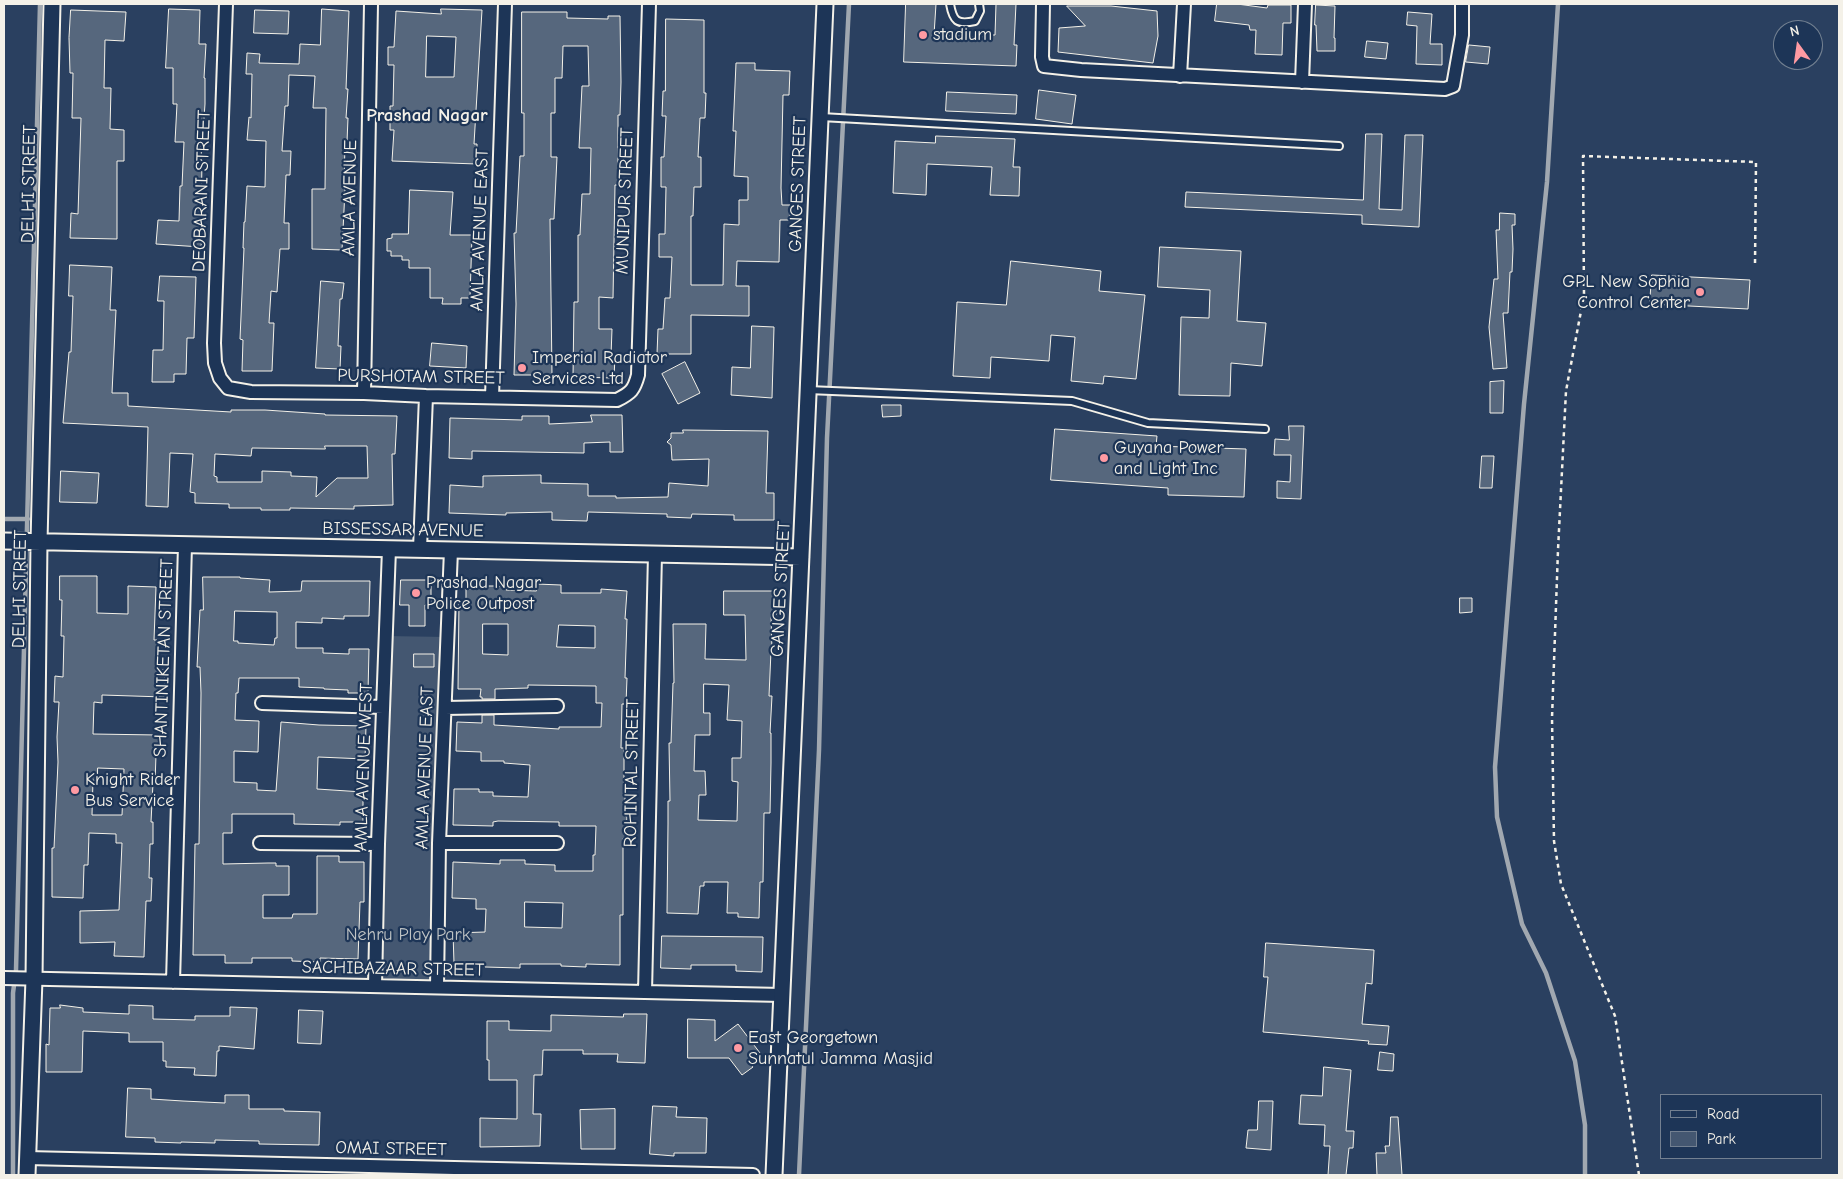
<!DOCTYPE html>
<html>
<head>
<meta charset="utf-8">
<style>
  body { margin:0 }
  #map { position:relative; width:1843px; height:1179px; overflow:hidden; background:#2a4060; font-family:"Comic Neue",sans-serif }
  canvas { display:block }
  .frame { position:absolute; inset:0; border:5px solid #f4f1e8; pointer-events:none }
  .legend { position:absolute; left:1660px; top:1094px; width:162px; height:65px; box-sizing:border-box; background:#1d3557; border:1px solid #738091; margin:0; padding:6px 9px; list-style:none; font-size:15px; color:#f4f1e8 }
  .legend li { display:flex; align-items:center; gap:10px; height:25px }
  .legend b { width:25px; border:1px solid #738091 }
  .north { position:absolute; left:1773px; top:20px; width:50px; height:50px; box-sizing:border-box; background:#1d3557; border:1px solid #738091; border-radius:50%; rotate:346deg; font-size:14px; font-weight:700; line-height:20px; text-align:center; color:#f4f1e8 }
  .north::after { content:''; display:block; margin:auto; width:18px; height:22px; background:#ff9aa2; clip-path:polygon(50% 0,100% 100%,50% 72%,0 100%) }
</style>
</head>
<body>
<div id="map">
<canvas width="1843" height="1179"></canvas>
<div class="frame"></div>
<ul class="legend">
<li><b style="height:6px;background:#1d3557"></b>Road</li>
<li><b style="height:14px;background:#445771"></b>Park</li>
</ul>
<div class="north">N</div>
</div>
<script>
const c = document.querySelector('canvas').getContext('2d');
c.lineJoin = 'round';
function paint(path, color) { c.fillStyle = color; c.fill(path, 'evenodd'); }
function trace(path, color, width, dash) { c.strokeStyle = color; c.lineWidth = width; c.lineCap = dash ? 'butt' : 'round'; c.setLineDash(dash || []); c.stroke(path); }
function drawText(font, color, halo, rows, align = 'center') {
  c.font = font + ' "Comic Neue",sans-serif'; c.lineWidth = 4.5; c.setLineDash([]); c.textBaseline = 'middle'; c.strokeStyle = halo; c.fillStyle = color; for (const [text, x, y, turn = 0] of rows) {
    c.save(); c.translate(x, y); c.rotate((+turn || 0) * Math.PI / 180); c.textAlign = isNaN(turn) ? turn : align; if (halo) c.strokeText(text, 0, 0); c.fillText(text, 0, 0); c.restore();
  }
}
const green = new Path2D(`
  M385,636L447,637L437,987L375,986Z`);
const stream = new Path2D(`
  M1558,4L1547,182L1524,404L1495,767L1497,817L1522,924L1546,973L1575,1061L1585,1125V1175
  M4,519H28
  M13,1175V993L16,970L40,4
  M799,1175L819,750L827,438L849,4`);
const building = new Path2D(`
  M906,4H936L934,35L987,37V35H995L996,4H1016L1014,45H1017L1016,66L904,62Z
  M1217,4H1237L1267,8L1268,5H1291V23H1283L1282,55L1255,54L1256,30H1250L1249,25L1215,21Z
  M1316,5L1335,6L1334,38H1335V51H1317L1316,25H1315Z
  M1067,6H1111L1157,11L1158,36L1153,63L1058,52L1059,28L1085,26Z
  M169,9L200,10L199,44H206L204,78H205V104L201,160H202L201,222H203L201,247L156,244L158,220L179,221L180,186H182L184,142H175L177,104H173V68H166Z
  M322,9L349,11L346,89H348L346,118H348L347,142H345L344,189L345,190L342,250L312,249V189H325L326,108H313L315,76L289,75L288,106H285L282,151H291L290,175H286L284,223H289V249H280L277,292L271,291L269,323H274L272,371H242L243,340L240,339L244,248H243L244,222H245L247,186L265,187L266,141L247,140L249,117L251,118L252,74H246L247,53L260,54L259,63L299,64L300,44L320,45Z
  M441,9L482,10L474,144H477V164L392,161L394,130H390V106H393L394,65H388V47H394L396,11L441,14ZM427,36L456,37L454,77H426Z
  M71,10L126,12L124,41L105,40L104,88H111L110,129L124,130V161H117V239L70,238L71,213L78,214L81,118H72L73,73H70L69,38Z
  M255,10L289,11L288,34L254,33Z
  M522,12H567V18L608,19V16H620L621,82L620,115H618V185H615L613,298L599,297V329H612L611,356H615L614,378L573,377L574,302H578V235H580L582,194H590L591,148H579L582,86H589L588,46H563L562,78H555V113H551V157H557L554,219H550L552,375H514L516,304L514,233H516L520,156H524V113H522Z
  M1408,12L1432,14L1430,44H1442V65L1416,64L1417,26L1407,25Z
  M666,19L704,20V93H706L705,118H700L698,157H701V187H694L693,216H691V285H723L724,224L739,225V200H748V177L734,176L736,131H733L736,63H755V70L790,71L789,95H783L781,188L782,205H790V220H780L779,262L737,261L736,286H749V316L691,315V354H657L658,329H663L665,298H670L672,257H659V234H665L666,187H661V157H664L666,116H662L663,91H665Z
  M1367,41L1388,43L1386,59L1365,57Z
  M1469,45L1490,47L1488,64L1466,62Z
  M1039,90L1076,95L1072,124L1036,119Z
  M947,92L1017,95L1016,114L946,111Z
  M1366,134H1382L1379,209L1402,210L1405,135H1423L1419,227L1362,224V215L1185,207L1186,192L1363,200Z
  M936,136L1015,139L1013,167H1020L1019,196L990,195L992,167L927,164L926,195L893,193L895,141L935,143Z
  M410,190L453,192L450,235H472L470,298H461V304H442L443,298H430V268H409V260H402V256H391V251H387V239L392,238V234H408Z
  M1500,213L1515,214V225H1512L1513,249L1512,272H1510L1508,313H1503L1507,368L1493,369L1489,327L1494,279H1498L1496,230H1499Z
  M1160,247L1241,251L1237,321L1266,323L1262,366L1231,363L1230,396L1179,395L1181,317L1209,318L1210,290L1158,287Z
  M1011,261L1101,271L1099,291L1145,295L1136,379L1104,376L1103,384L1071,381L1075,337L1051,335L1049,361L991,357L990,378L953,376L957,302L1006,305Z
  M70,265L112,267L110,310H116L112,393H128V406L231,412V410H265L325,414V415L397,416L395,454H392L393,505L354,506V509L290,508V510H261V508H229V504L195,503V493L190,492L193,454L170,453L168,507L146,506L148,427L63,423L69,352H71L73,296H69ZM325,446H367L368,478H337L316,497L317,477L291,476V472L262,471V482H217V477L214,476L215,454L251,456L252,448L325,449Z
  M1652,275L1750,280L1748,309L1650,304Z
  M160,276L196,277L194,338H187L186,374H174V382H152L153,350H163L164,301H158Z
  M321,281L344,283L342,299H340L338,346H341L340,369L316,368Z
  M752,326L774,327L772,398L731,395L732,367L750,368Z
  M432,343L467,346L466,368L430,366Z
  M685,362L700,393L678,404L662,374Z
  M1504,381L1503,413H1490V382Z
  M882,405H901V416L883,417Z
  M591,415H622L623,452H610V442L584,443V453L472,451V459L449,458L450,418L522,420V416H549V424L592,422Z
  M1289,426H1304L1301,499L1277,498V481L1290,482L1291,455H1274L1275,439L1289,440Z
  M1055,429L1157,436L1156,446L1246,449L1244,497L1168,495V488L1051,480Z
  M683,430L768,431L766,493H774V520H734V515L692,514L691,518L667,517V514L588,512L587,521L552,520V512L506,513V515L449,513L450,485L483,487V476L541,475V483L588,484V496H616V498L668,497L669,483L708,486L709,459L672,460L671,445L667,442L671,438V433H683Z
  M1482,456H1494L1492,488H1480Z
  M61,471L99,473L97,503L60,502Z
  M60,576H97V613L128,614V586L156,587L154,640H157V670H165L164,697L102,695V703L94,702L93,734L158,735V755H156L155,783H153L151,822H153V844H150L149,878H152L151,901H146L144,957L114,956L115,942L80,943V911L119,910L122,843H116V834L89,833L88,865H84L83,898L52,897V848H54L58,762L57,737L59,702H54L55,676L63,677L64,636H61L62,600H60ZM98,768L124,769L122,815H92L93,780L97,781Z
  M203,577H240V578L270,580L269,592L301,591L302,581H370L369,616H344V619L322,618V623L296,622V648H323V653L349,654V649H369L368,693H348V690L324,689V688L299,687V678H239L238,693H236L235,720L259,721L258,752L234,751V782L257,783V790L276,791L281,722L319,725L366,726L365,759L318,757L317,789L363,792V822H340V825L294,824V814H232V833H223V864L268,863H276V866H289V895H263V918H292L293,914H317V856H339V862H364V902H360L358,959L320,958V962L292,961V958H252V963H225V955H193L195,844H199L201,693L200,667H197L200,610H203ZM235,611L277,612V638H275L274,645L238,643V641H234Z
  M401,580H431V605H425V626H409V605H400Z
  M536,584L561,585V593H601V589L627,591L625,619H627L625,678H627L626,704H622L621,748H624V783H625V816H627L626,838H623V915H620V965L586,964V967L561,966V964H520V968L485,967V963H454L453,933L485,932L486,909H476V899L452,898L453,862L500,864V860H525V864L555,865V871H593V855H595L596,826H559V822L498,821L493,822V826L453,825L454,789H479V792H493V796L528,797L530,765L504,763V761H481V752L456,751L457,722L482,723V715H494V725L559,729V727H601L602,703H596V686L528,685V688L495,689V699H482V697H480L481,689H458L459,601H466V589L487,588V586H506V590L536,591ZM483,624H508V655L483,654ZM559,625L595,626V648L557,647ZM525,902L563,903L562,928L525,927Z
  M724,591H777V614H771L772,651H771L769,696H772L770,733H771V763L770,813H764L763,882H760L759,918L738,917V913H727L728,882H704V886H700L698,914L667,913L668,824V801H670L669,743H671L673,683H674L673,624H706L705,659L746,660L745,615H724ZM704,684L729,685L727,720L742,721L741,758H732V781L738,782L737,821L698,820L699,795H706L705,771H694L695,735H710V713H704Z
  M1460,598H1472V612L1460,613Z
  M414,654H434V667H414Z
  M662,936L763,937L762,972L736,971V965H691V969L661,968Z
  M1266,943L1374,950L1372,984L1366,983L1362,1024L1389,1026L1387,1045L1368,1044L1369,1041L1263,1032L1268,977H1264Z
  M60,1005L83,1008V1012L129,1014V1005L153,1006V1019L195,1020V1016H230V1007L257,1008L254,1049L219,1046V1051H217L216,1076L194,1075L195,1068L166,1067V1061H163V1042H129V1033L83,1031L82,1072H46V1044L49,1045L50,1008H60Z
  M299,1010L323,1011L321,1044L298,1043Z
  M624,1014H647L645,1063L617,1062L618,1054H583V1050H543L542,1075H534L533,1114H541L540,1146L480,1147V1118L517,1119V1080H489V1060H487V1021H509V1030L551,1031V1015L623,1017Z
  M688,1019L715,1020V1041L738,1024L760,1053L748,1061L753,1067L742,1075L729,1058H688Z
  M1380,1052L1394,1054L1393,1071L1378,1070Z
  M1324,1067L1351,1070L1346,1131H1354L1353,1148H1349L1346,1175H1328L1330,1146H1324L1325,1125L1299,1124L1301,1095L1322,1096Z
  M128,1088L151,1089V1099L183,1101L225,1103V1095H249V1109H284V1111L320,1112L319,1145L259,1144V1141L215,1140V1143L181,1142V1143L155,1142V1138L126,1137Z
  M1259,1101H1273L1271,1150L1246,1148L1248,1130H1257Z
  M653,1106L677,1107L676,1117L707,1118L706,1153H674V1156L650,1154Z
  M615,1109V1149H581L580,1110Z
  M1391,1117H1398L1402,1175H1377L1376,1153H1386L1385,1146H1389Z`);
const path = new Path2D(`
  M1639,1175L1615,1016L1561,884L1554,841L1552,718L1558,550L1566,391L1584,295L1583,156L1756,162L1755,265`);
const service = new Path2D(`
  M950,4C953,21 957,25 975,21L980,11L979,4
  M821,117L1339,146
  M808,390L1072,401L1148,423L1265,429`);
const minor = new Path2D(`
  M226,4L214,343L215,363L220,378L228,388L251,392L364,393L426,396L617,400C631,393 634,390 638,375L649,4
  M1043,4L1042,57L1044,66L1081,70L1445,89L1453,86L1462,35V4
  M1180,76L1184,4
  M1302,82L1305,4
  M364,393L371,4
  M492,397L505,4
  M420,549L426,396
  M262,703L383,707
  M445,708L557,706
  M260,843L378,844
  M439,843H557
  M4,978L782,995
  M173,982L185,545
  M375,986L378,844L389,549
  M437,987L439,843L451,550
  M645,992L655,554
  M27,1158L753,1175`);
const tertiary = new Path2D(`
  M4,541L801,557
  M27,1175L34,979L39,542L52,4
  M774,1175L825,4`);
const markers = [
  [923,35,5,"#ff9aa2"],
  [1700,292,5,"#ff9aa2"],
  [522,368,5,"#ff9aa2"],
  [1104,458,5,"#ff9aa2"],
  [416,593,5,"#ff9aa2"],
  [75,790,5,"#ff9aa2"],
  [738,1048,5,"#ff9aa2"]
];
const poiNames = [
  ["stadium",933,35],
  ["GPL New Sophia",1690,282,"right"],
  ["Control Center",1690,303,"right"],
  ["Imperial Radiator",532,358],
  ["Services Ltd",532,379],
  ["Guyana Power",1114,448],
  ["and Light Inc",1114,469],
  ["Prashad Nagar",426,583],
  ["Police Outpost",426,604],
  ["Knight Rider",85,780],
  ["Bus Service",85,801],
  ["East Georgetown",748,1038],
  ["Sunnatul Jamma Masjid",748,1059]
];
const streetNames = [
  ["DELHI STREET",29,184,-89],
  ["GANGES STREET",798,184,-88],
  ["DEOBARANI STREET",202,191,-88],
  ["AMLA AVENUE",350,198,-89],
  ["MUNIPUR STREET",625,201,-88],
  ["AMLA AVENUE EAST",480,230,-88],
  ["PURSHOTAM STREET",421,377,1],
  ["BISSESSAR AVENUE",403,530,1],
  ["DELHI STREET",20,589,-89],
  ["GANGES STREET",781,589,-87],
  ["SHANTINIKETAN STREET",164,658,-88],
  ["AMLA AVENUE WEST",364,767,-88],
  ["AMLA AVENUE EAST",425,768,-88],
  ["ROHINTAL STREET",632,773,-89],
  ["SACHIBAZAAR STREET",393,969,1],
  ["OMAI STREET",391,1149,1]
];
const parkNames = [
  ["Nehru Play Park",408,935]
];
const neighbourhoodNames = [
  ["Prashad Nagar",427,116]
];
paint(green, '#445771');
trace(stream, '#a1a8b0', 4.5);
paint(building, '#56677d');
trace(building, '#f4f1e8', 1);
trace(service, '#f4f1e8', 10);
trace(minor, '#f4f1e8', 16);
trace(tertiary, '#f4f1e8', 19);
trace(path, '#f4f1e8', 2.5, [4, 4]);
trace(service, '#1d3557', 6);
trace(minor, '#1d3557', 12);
trace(tertiary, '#1d3557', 15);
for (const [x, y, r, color] of markers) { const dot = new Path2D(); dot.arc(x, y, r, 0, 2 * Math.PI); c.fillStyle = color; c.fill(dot); trace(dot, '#1d3557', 2); }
drawText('18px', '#f4f1e8', '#1d3557', poiNames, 'left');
drawText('18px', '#f4f1e8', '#1d3557', streetNames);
drawText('18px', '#bfc3c4', '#1d3557', parkNames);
drawText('bold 19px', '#f4f1e8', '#1d3557', neighbourhoodNames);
</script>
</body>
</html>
